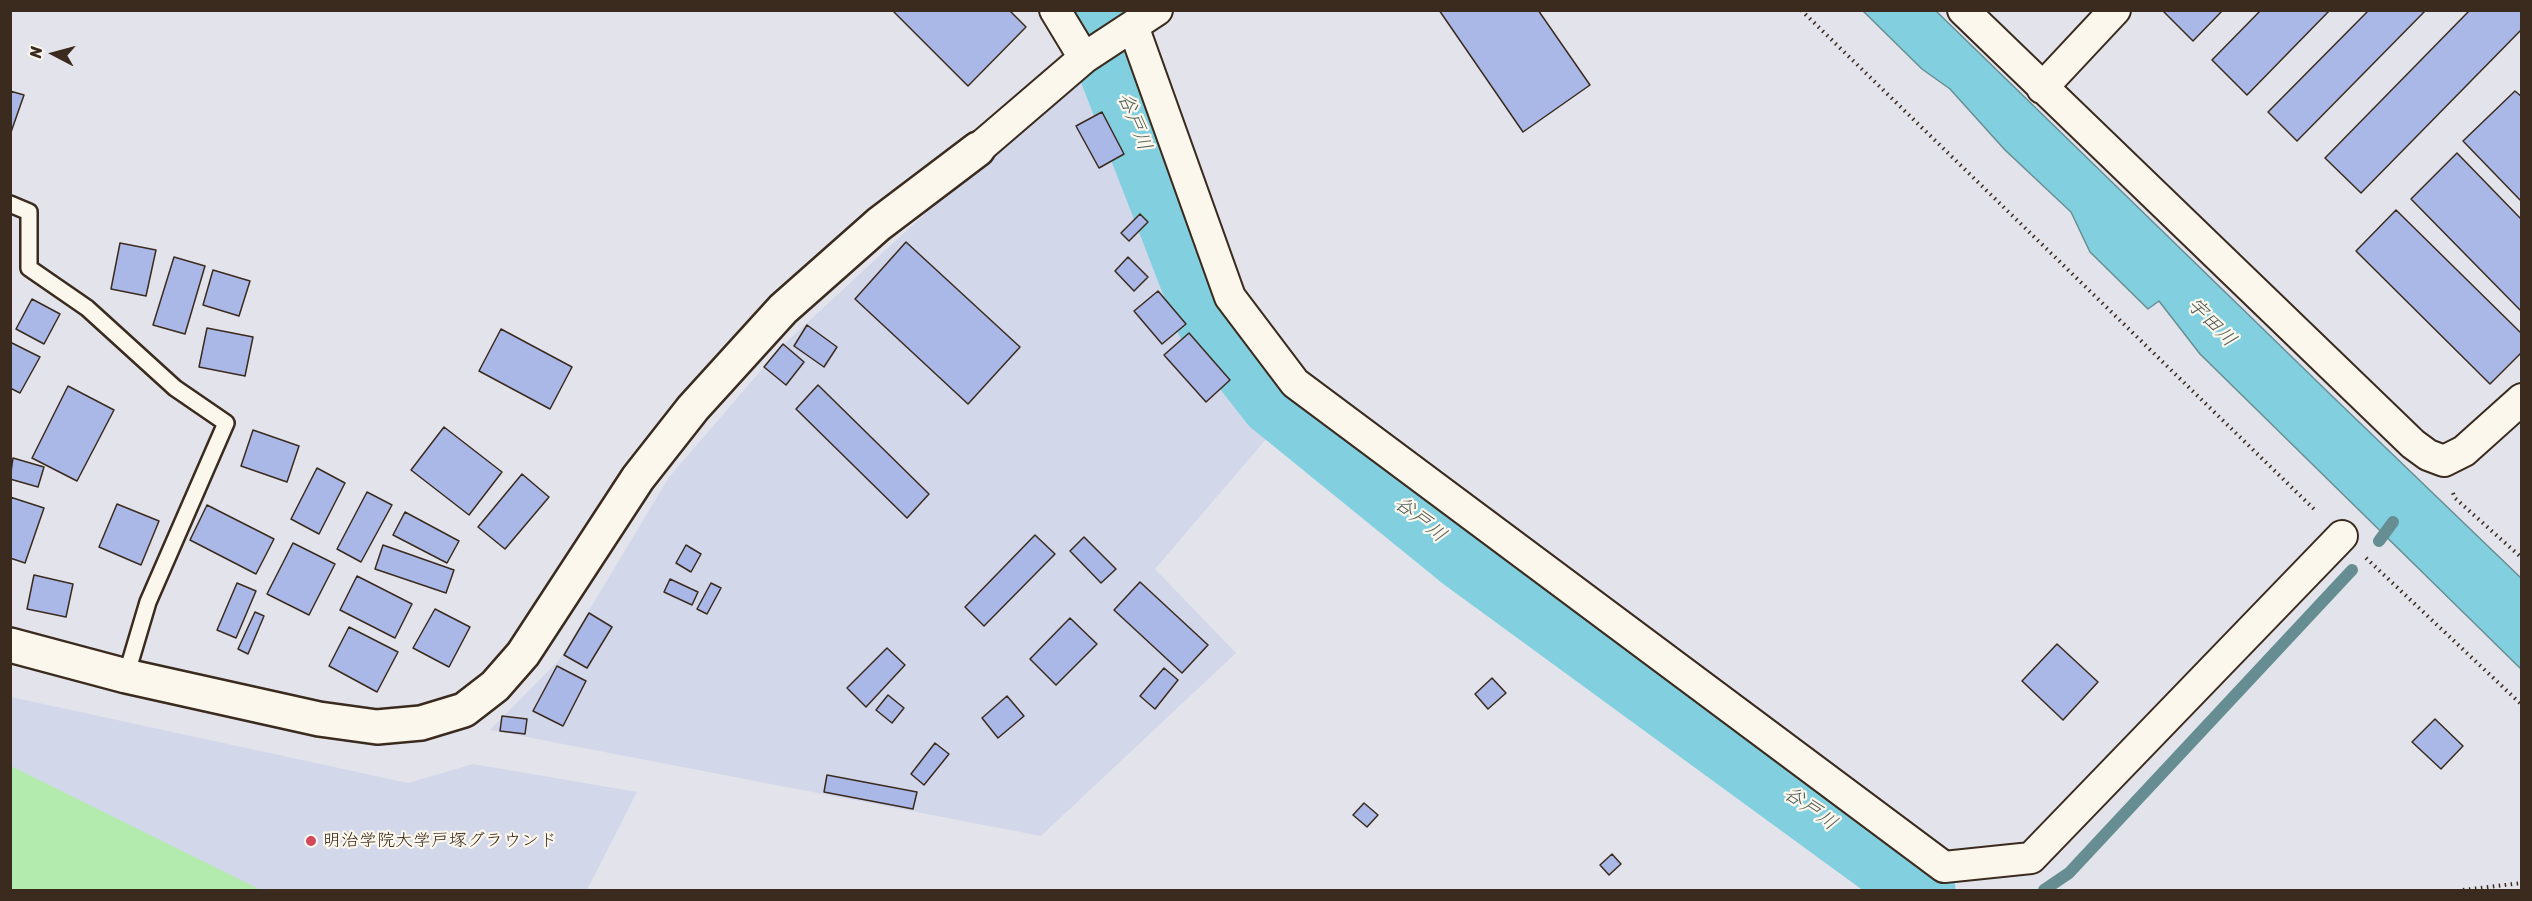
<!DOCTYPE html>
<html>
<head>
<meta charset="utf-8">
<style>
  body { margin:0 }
  #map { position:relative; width:2532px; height:901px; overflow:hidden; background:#e3e4eb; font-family:Sriracha,sans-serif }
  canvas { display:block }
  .frame { position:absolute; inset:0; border:12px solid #3b2a1e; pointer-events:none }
  .north { position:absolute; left:24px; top:24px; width:60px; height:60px; -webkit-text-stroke:4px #fbf7ec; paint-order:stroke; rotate:276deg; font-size:16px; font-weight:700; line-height:24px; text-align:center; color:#3b2a1e }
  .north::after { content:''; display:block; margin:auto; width:21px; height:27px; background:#3b2a1e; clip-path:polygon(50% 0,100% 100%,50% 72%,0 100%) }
</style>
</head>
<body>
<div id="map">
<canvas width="2532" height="901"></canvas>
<div class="frame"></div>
<div class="north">N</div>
</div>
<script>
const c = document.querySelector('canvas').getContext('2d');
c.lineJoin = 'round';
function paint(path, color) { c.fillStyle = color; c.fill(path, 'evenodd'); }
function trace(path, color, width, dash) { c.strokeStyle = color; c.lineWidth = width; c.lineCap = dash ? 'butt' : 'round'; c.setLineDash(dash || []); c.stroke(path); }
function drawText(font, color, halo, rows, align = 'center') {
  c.font = font + ' Sriracha,"Klee One",sans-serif'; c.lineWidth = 4.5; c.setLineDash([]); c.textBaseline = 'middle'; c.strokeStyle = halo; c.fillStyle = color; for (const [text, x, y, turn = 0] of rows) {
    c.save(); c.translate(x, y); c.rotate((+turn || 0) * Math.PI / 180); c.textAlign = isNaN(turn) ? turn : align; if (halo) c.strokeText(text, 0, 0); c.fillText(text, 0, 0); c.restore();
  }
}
const built = new Path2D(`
  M1116,37L1147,158L1210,320L1280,423L1155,569L1236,653L1041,836L490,730L560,659L669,477L783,345Z
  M11,697L408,783L473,764L637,792L587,890H11Z`);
const green = new Path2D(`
  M10,766H11L261,890H11Z`);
const water = new Path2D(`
  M1863,11H1936L2332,396L2521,578V669L2200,354L2159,301L2148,309L2090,252L2071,212L2005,150L1950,89L1922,69Z`);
const stream = new Path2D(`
  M2379,541L2393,522
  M2044,890L2069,873L2352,570`);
const river = new Path2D(`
  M1090,10L1210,320L1274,402L1466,558L1921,890`);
const building = new Path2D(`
  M892,10H1009L1026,27L968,86Z
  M1439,10H1538L1590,85L1523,132Z
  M2162,10H2223L2193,41Z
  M2261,10H2330L2247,95L2212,60Z
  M2369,10H2426L2297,141L2268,112Z
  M2470,10H2522V29L2361,193L2325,158Z
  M10,91L24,95L10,135Z
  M2515,91L2522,97V202L2463,141Z
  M1102,112L1124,154L1099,168L1076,126Z
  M2457,153L2522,220V312L2411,199Z
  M2396,210L2522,334V352L2490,384L2356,251Z
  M1140,214L1148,222L1129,241L1121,233Z
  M906,242L1020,347L968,404L855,299Z
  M120,243L156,250L146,296L111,289Z
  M174,257L205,266L185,334L153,325Z
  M1128,257L1148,277L1134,291L1115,271Z
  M213,270L250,281L239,316L203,305Z
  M1158,291L1186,324L1162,344L1134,311Z
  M32,299L60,314L44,344L16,329Z
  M807,325L837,347L824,367L794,346Z
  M207,328L253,337L245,376L199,367Z
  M501,329L572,367L550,409L479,371Z
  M1189,333L1230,380L1206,402L1164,355Z
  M10,342L40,357L20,393L10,388Z
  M783,344L804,362L786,385L764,367Z
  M818,385L929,494L907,518L796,409Z
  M68,386L114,410L77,481L32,458Z
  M444,427L502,472L469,515L411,470Z
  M253,430L299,446L287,482L241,466Z
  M13,458L44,467L38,487L10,479Z
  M317,468L345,483L319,534L291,519Z
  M522,474L549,497L505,549L478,527Z
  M367,492L392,505L361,562L337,549Z
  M10,497L44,508L25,563L10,558Z
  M117,504L159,521L141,565L99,547Z
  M207,505L274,539L256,574L190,540Z
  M405,512L459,541L447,563L393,535Z
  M1035,535L1055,554L984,626L965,607Z
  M1084,537L1116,569L1101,583L1070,551Z
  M293,543L335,564L309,615L267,594Z
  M383,545L454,570L446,593L375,569Z
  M686,545L701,554L691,572L676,563Z
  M34,575L73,584L66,617L27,609Z
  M357,576L412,604L395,638L340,610Z
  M670,579L698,592L692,605L664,592Z
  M1140,582L1208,645L1182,673L1114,610Z
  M237,583L256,591L236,638L217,630Z
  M711,583L721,588L707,614L697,609Z
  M435,609L470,627L449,667L413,648Z
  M255,612L264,616L248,654L238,649Z
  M589,613L612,627L587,668L564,655Z
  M1070,618L1097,644L1056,685L1030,659Z
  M349,627L398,652L377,692L329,666Z
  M2057,644L2098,682L2063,720L2022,681Z
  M887,648L905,665L866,707L847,688Z
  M557,666L586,681L563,726L533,711Z
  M1164,668L1178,680L1155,709L1140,696Z
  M1492,678L1506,693L1488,709L1475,694Z
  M888,695L904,708L892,723L876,710Z
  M1007,696L1024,716L998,738L982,718Z
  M502,716L527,719L525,734L500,731Z
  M2435,719L2463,746L2441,769L2412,742Z
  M935,743L949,754L924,785L911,774Z
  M827,775L917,792L913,809L824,792Z
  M1364,803L1378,815L1367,827L1353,815Z
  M1612,854L1621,864L1609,875L1600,865Z`);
const path = new Path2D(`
  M1801,10L2317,512
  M2453,493L2455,498L2522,558
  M2366,558L2522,705
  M2463,890L2522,883`);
const service = new Path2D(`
  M10,204L29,212V268L87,308L175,388L226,423L148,602L126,676`);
const minor = new Path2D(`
  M1055,10L1084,58
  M1963,10L2413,444L2428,455L2444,461L2464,451L2522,399
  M1133,26L1230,297L1295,383L1944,867L2031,858L2342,536
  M2042,88L2115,10
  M978,149L1084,58L1157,10`);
const tertiary = new Path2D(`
  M10,645L126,676L319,719L377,727L421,723L464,710L495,686L523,654L638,478L693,408L783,309L879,224L978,149`);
const markers = [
  [311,841,6,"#d1495b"]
];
const poiNames = [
  ["明治学院大学戸塚グラウンド",323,841]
];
const waterNames = [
  ["谷戸川",1134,122,69],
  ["宇田川",2211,323,45],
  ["谷戸川",1420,520,39],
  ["谷戸川",1810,809,36]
];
paint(built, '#d2d7ea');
paint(green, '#b3ebae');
paint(water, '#82d0df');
trace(water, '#668e92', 1.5);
trace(stream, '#668e92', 12);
trace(river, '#82d0df', 69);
paint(building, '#aab8e8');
trace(building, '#3b2a1e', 1.5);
trace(service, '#3b2a1e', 20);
trace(minor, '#3b2a1e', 34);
trace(tertiary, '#3b2a1e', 38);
trace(path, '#3b2a1e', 4, [1.5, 4.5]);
trace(service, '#fbf7ec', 15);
trace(minor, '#fbf7ec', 30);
trace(tertiary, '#fbf7ec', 33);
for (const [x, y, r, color] of markers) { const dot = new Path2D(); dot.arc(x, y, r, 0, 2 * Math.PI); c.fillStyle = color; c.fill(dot); trace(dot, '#fbf7ec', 2); }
drawText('18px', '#3b2a1e', '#fbf7ec', poiNames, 'left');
drawText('italic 20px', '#505c58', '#fbf7ec', waterNames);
</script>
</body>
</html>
